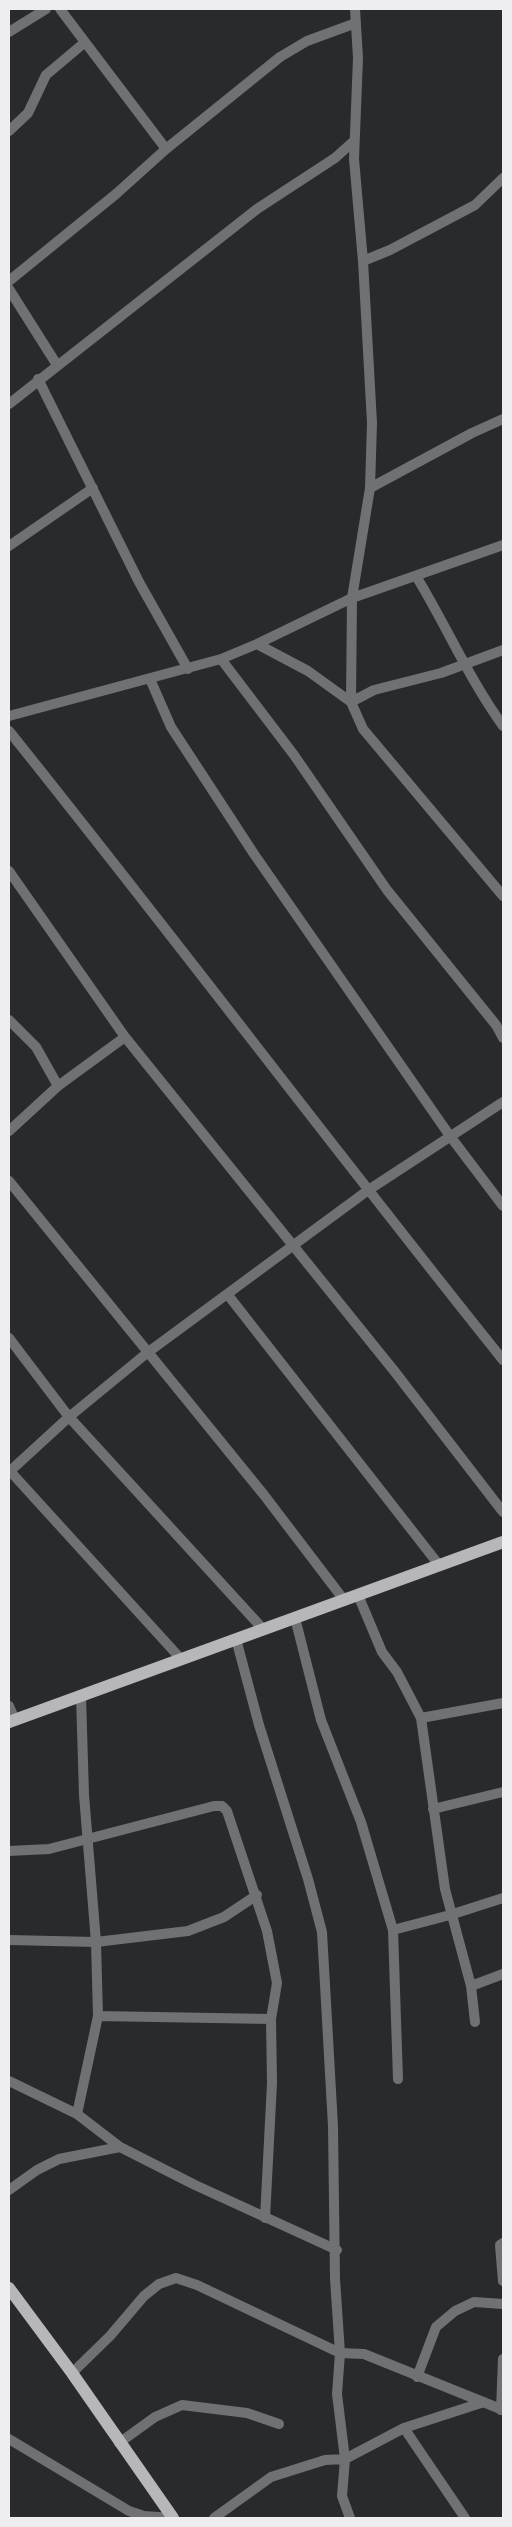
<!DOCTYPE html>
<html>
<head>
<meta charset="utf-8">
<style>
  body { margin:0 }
  #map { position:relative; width:512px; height:2527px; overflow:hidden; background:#292a2d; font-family:"PT Sans",sans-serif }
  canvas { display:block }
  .frame { position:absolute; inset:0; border:10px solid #eeeef0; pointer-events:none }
</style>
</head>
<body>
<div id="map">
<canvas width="512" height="2527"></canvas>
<div class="frame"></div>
</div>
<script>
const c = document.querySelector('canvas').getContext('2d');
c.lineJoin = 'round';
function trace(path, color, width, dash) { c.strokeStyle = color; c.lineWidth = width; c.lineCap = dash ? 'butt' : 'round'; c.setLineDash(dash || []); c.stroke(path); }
const minor = new Path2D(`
  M60,9L166,149
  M355,9L358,58L354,159L363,261L372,423L370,488L352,598L351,702L363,729L503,896
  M9,32L46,9
  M9,131L28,113L46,75L84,43
  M363,261L390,250L475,205L503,178
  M9,281L116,194L166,149L280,57L307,41L356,23
  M9,289L57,365
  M38,379L139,582L188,669
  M9,404L257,209L335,158L354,141
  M370,488L472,433L503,419
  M9,546L93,488
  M416,576C446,625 469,679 503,726
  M257,644L308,671L351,702L374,690L441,673L503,650
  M221,659L294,755L387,890L496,1025L503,1038
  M150,679L171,727L254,854L450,1136L503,1206
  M9,716L221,659L257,644L352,598L503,545
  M9,731C176,939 336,1152 503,1360
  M9,871L125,1037L395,1372L503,1512
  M9,1020L36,1047L58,1086
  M9,1131L58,1086L125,1037
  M9,1181L264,1495L344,1600
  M228,1295L439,1565
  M9,1338L69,1417L263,1629
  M9,1470L181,1659
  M9,1472L69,1417L147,1353L367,1191L503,1102
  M358,1595L382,1652L397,1672L421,1718L445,1889L471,1986L503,1974
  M295,1618L321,1720L361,1822L393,1930L450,1915L503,1898
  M236,1639L259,1725L308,1879L322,1932L333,2126L335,2279L340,2353L337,2394L345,2459L342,2496L350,2518
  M9,1706L15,1720
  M421,1718L503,1703
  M433,1809L503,1792
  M9,1851L49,1849L214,1806H222L227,1811L267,1931L277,1983L271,2019L272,2083L265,2218
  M393,1930L398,2079
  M9,1940L96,1942L188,1931L224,1917L257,1895
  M471,1986L475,2022
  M98,2016L271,2019
  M9,2081L77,2114L120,2147L195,2185L337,2250
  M77,2114L98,2016L96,1942L84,1795L81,1696
  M9,2190L37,2170L59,2159L120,2147
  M503,2243L500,2245L503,2281
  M72,2373L110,2336L144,2296L159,2284L176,2278L197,2285L340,2353L364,2354L503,2410
  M417,2377L436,2327L455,2311L474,2302L503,2304
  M501,2410L503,2359
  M404,2428L465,2518
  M9,2439L129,2511L144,2516L173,2518
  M119,2443L155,2417L182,2405L247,2413L279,2424
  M214,2518L271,2477L325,2460L345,2459L404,2428L484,2402`);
const primary = new Path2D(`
  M9,1722L503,1542
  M9,2288L72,2373L173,2518`);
trace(minor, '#707172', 10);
trace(primary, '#b7b7bb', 12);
</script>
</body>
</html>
